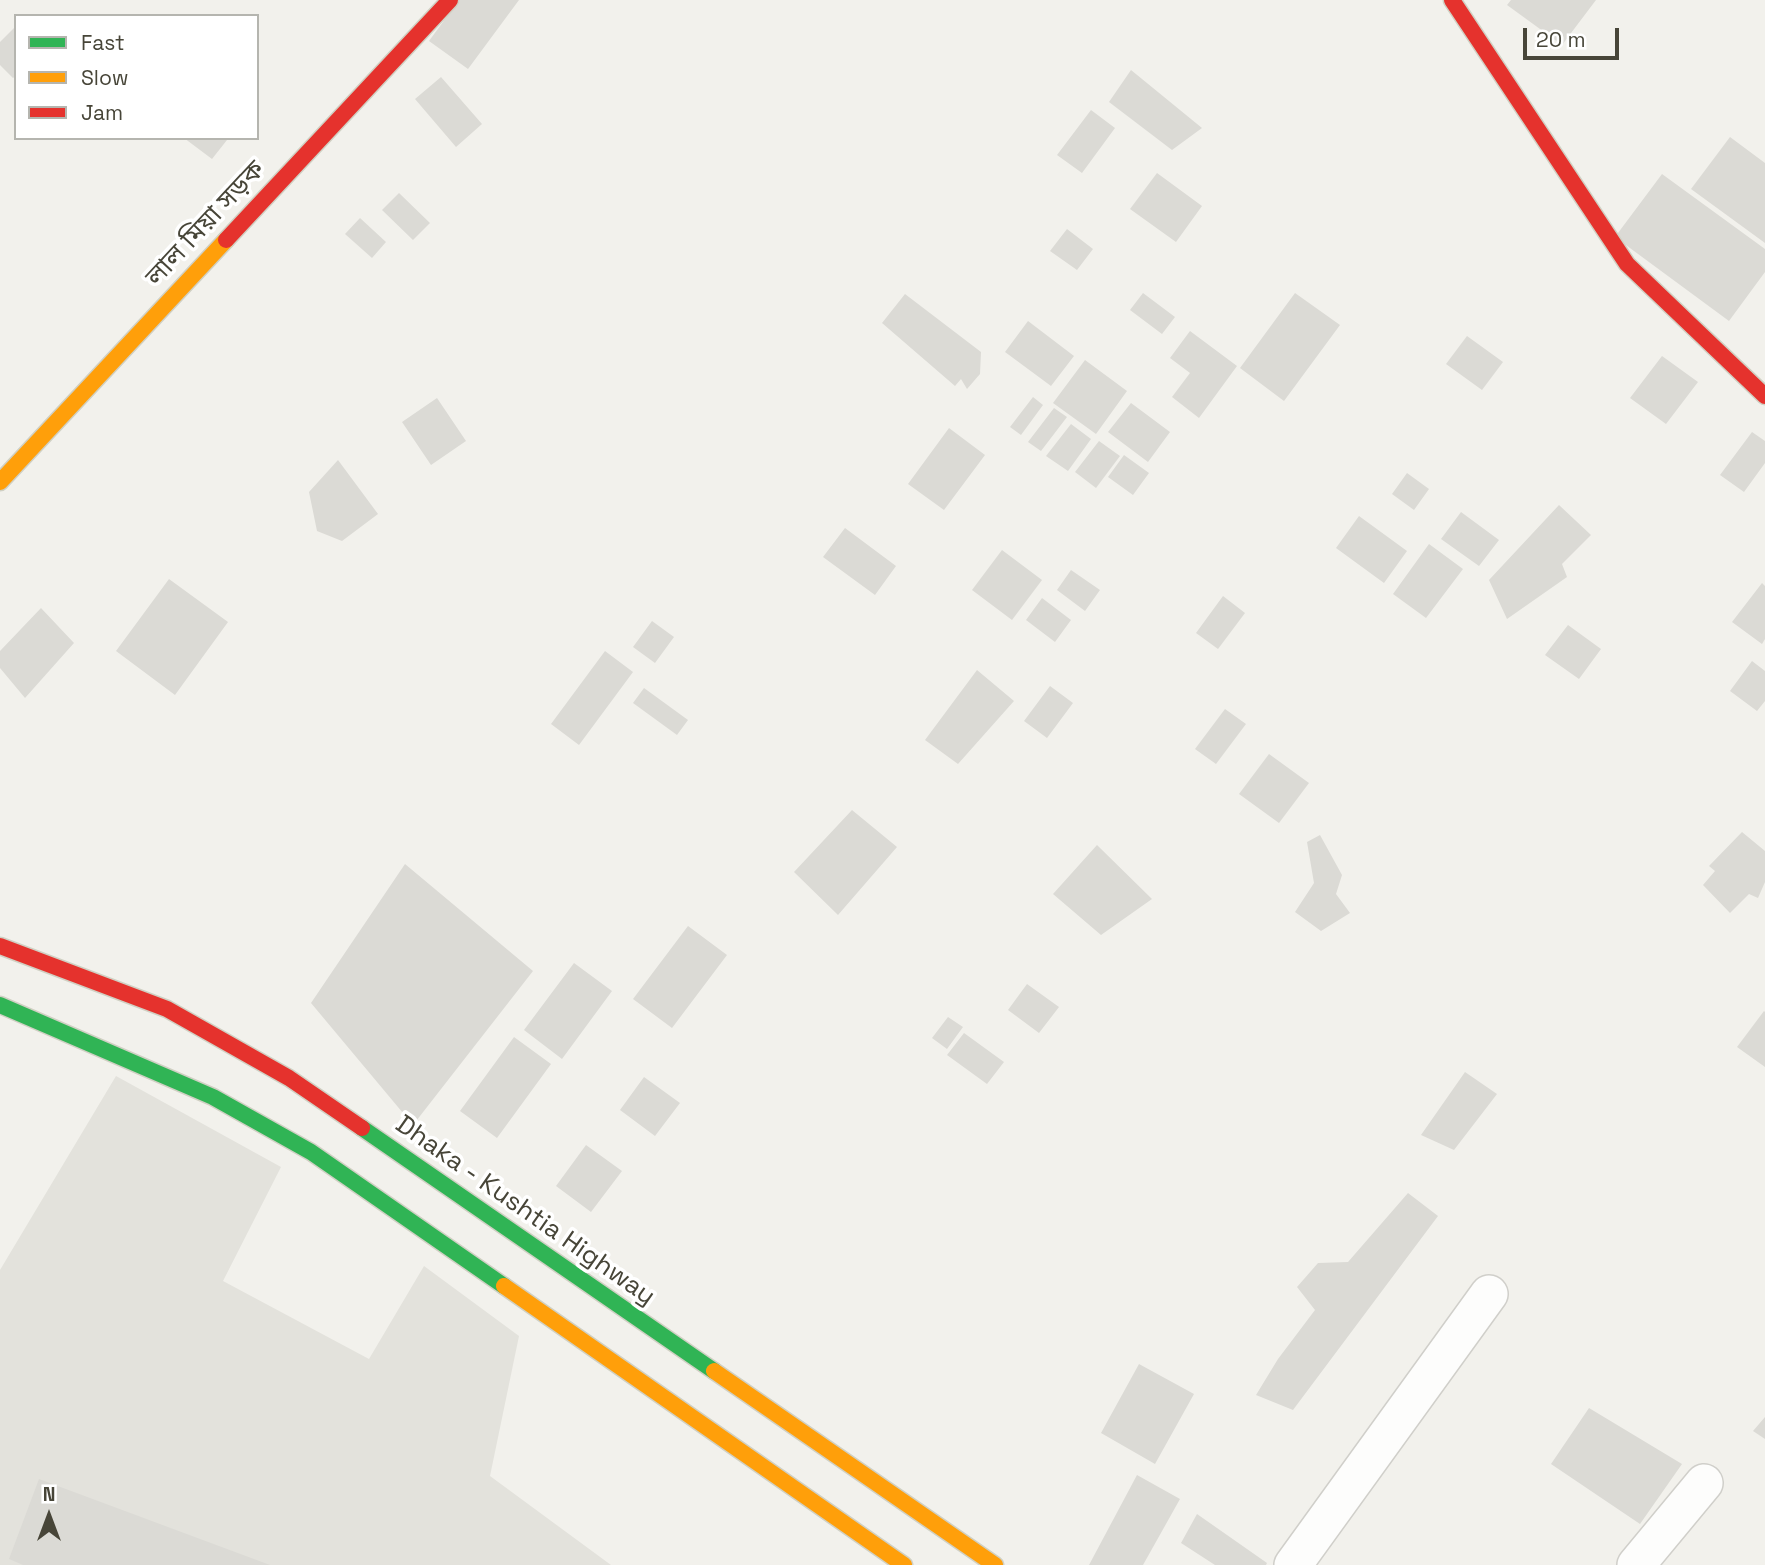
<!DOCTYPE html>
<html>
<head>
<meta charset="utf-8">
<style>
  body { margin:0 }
  #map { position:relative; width:1765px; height:1565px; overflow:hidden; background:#f2f1ec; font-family:"Space Grotesk",sans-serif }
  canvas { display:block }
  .legend { position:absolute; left:14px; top:14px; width:245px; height:126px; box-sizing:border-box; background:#fff; border:2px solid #b5b5af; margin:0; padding:9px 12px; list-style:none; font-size:21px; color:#474538 }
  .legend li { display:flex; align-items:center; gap:14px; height:35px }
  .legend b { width:35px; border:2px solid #b5b5af }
  .north { position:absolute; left:14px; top:1481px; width:70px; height:70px; -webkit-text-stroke:5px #fff; paint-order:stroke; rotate:0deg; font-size:19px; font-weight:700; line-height:28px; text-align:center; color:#474538 }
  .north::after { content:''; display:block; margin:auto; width:24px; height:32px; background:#474538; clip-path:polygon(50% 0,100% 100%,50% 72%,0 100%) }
  .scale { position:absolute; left:1523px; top:28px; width:96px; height:32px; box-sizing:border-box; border:4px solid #474538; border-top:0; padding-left:9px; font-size:21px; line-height:24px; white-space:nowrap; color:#474538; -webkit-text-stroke:5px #fff; paint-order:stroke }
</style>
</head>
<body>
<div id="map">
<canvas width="1765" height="1565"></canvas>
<ul class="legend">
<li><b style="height:9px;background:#30b455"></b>Fast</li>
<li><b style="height:9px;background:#ff9f0a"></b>Slow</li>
<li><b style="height:9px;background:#e5322d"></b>Jam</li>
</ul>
<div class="north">N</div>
<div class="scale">20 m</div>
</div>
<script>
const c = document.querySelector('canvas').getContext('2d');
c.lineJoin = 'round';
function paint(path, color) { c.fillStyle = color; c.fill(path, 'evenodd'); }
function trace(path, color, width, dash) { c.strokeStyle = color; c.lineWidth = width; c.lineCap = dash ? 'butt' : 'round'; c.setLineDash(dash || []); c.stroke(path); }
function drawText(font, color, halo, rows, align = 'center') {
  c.font = font + ' "Space Grotesk","Noto Sans Bengali",sans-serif'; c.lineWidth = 7; c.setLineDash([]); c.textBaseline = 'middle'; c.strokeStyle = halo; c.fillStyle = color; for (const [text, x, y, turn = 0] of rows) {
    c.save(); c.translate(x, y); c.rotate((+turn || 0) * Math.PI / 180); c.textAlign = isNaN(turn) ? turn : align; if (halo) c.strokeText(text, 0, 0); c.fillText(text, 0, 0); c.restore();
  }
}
const industrial = new Path2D(`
  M116,1076L281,1167L223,1281L369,1359L424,1266L519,1336L490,1476L611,1565H0V1270Z`);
const building = new Path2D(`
  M459,0H519L468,69L429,41Z
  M1511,0H1596L1562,45L1507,5Z
  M16,26V76L13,78L0,65V42Z
  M1131,70L1202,128L1172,150L1109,102Z
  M441,77L482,124L456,147L415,99Z
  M1091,110L1115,128L1082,173L1057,155Z
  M1730,137L1765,163V243L1691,189Z
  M184,138H226L227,140L212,159Z
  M1157,173L1202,206L1176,242L1130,209Z
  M1662,174L1765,249V272L1729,321L1615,237Z
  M399,193L430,223L413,240L382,210Z
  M360,218L386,242L372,258L345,234Z
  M1067,229L1093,249L1077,270L1050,251Z
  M1143,293L1175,317L1162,334L1130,310Z
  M1295,293L1340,325L1284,401L1240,368Z
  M905,294L981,352L980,374L967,389L961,379L955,386L882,323Z
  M1028,321L1074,356L1051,386L1005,352Z
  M1190,331L1237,366L1199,418L1172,397L1190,373L1170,358Z
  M1467,336L1503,362L1482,390L1446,364Z
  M1662,356L1698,382L1666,424L1630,398Z
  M1085,360L1127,391L1096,434L1053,403Z
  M1033,397L1043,405L1021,435L1010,427Z
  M437,398L466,441L431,465L402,422Z
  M1131,403L1170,432L1148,462L1108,432Z
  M1054,408L1067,417L1041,451L1028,442Z
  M1071,424L1091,439L1068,471L1046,456Z
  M949,428L985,455L944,510L908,484Z
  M1752,432L1765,441V463L1744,492L1720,475Z
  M1099,441L1120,456L1096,488L1075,472Z
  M1124,455L1149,473L1133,495L1108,477Z
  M338,460L378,514L342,541L317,531L309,492Z
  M1407,473L1429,489L1414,510L1392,494Z
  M1559,505L1591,535L1562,564L1567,577L1507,619L1489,580Z
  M1461,512L1499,540L1479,566L1441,539Z
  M1359,516L1407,551L1384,583L1336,548Z
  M845,528L896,566L875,595L823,557Z
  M1429,544L1463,569L1426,618L1393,594Z
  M1002,550L1042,580L1012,620L972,590Z
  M1071,570L1100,590L1085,611L1057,590Z
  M169,579L228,622L175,695L116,651Z
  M1762,583L1765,586V639L1762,644L1732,622Z
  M1223,596L1245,613L1218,649L1196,633Z
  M1042,598L1071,620L1055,642L1026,620Z
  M41,608L74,643L25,698L0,668V651Z
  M652,621L674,637L655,663L633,647Z
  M1568,625L1601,649L1579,679L1545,655Z
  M605,651L633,672L579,745L551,724Z
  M1752,661L1765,671V701L1757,711L1730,691Z
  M977,670L1014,701L958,764L925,740Z
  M1050,686L1073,703L1047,738L1024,721Z
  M644,688L688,720L677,735L633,703Z
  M1225,709L1246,724L1216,764L1195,749Z
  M1269,754L1309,783L1279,823L1239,794Z
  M852,810L897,847L838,915L794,872Z
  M1742,832L1765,851V882L1758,898L1749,894L1730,913L1703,885L1715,871L1709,866Z
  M1320,835L1342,875L1336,894L1350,913L1321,931L1295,912L1314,883L1307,842Z
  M1097,845L1152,899L1101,935L1053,894Z
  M405,864L533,971L413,1125L311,1003Z
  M688,926L727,955L672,1028L633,999Z
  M574,963L612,991L562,1059L524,1030Z
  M1027,984L1059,1007L1039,1033L1008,1010Z
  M1764,1011L1765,1012V1067L1737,1047Z
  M948,1017L963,1027L947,1049L932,1038Z
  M964,1033L1004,1062L987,1084L947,1055Z
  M514,1037L551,1064L497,1138L460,1111Z
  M1465,1072L1497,1094L1454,1150L1421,1135Z
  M644,1077L680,1103L655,1136L620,1110Z
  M586,1145L622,1171L591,1212L556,1186Z
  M1408,1193L1438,1216L1293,1410L1256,1395L1278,1359L1315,1310L1297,1287L1318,1263L1348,1262Z
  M1139,1364L1194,1394L1155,1464L1101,1433Z
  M1589,1408L1682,1464L1640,1524L1551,1464Z
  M1765,1417V1439L1753,1431Z
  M1137,1475L1180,1499L1143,1565H1089Z
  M39,1479L270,1565H23L9,1559Z
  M1197,1514L1267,1563L1266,1565H1215L1181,1543Z`);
const street = new Path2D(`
  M1293,1565L1489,1294
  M1636,1565L1704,1483`);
const fast = new Path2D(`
  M0,1005L213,1097L311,1152L504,1286
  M362,1128L714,1371`);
const slow = new Path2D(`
  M0,482L226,240
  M504,1286L904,1565
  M714,1371L995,1565`);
const jam = new Path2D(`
  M1452,0L1627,264L1765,396
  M226,240L450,0
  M0,946L167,1009L289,1078L362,1128`);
const streetNames = [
  ["লাল মিয়া সড়ক",206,224,-47],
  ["Dhaka - Kushtia Highway",525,1211,35]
];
paint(industrial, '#e3e2dc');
paint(building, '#dbdad5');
trace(street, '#d0cfca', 40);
trace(fast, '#d0d0c3', 19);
trace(slow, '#d0d0c3', 19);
trace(jam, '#d0d0c3', 19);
trace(street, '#fdfdfc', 37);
trace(fast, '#30b455', 16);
trace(slow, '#ff9f0a', 16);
trace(jam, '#e5322d', 16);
drawText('26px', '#474538', '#fff', streetNames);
</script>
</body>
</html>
